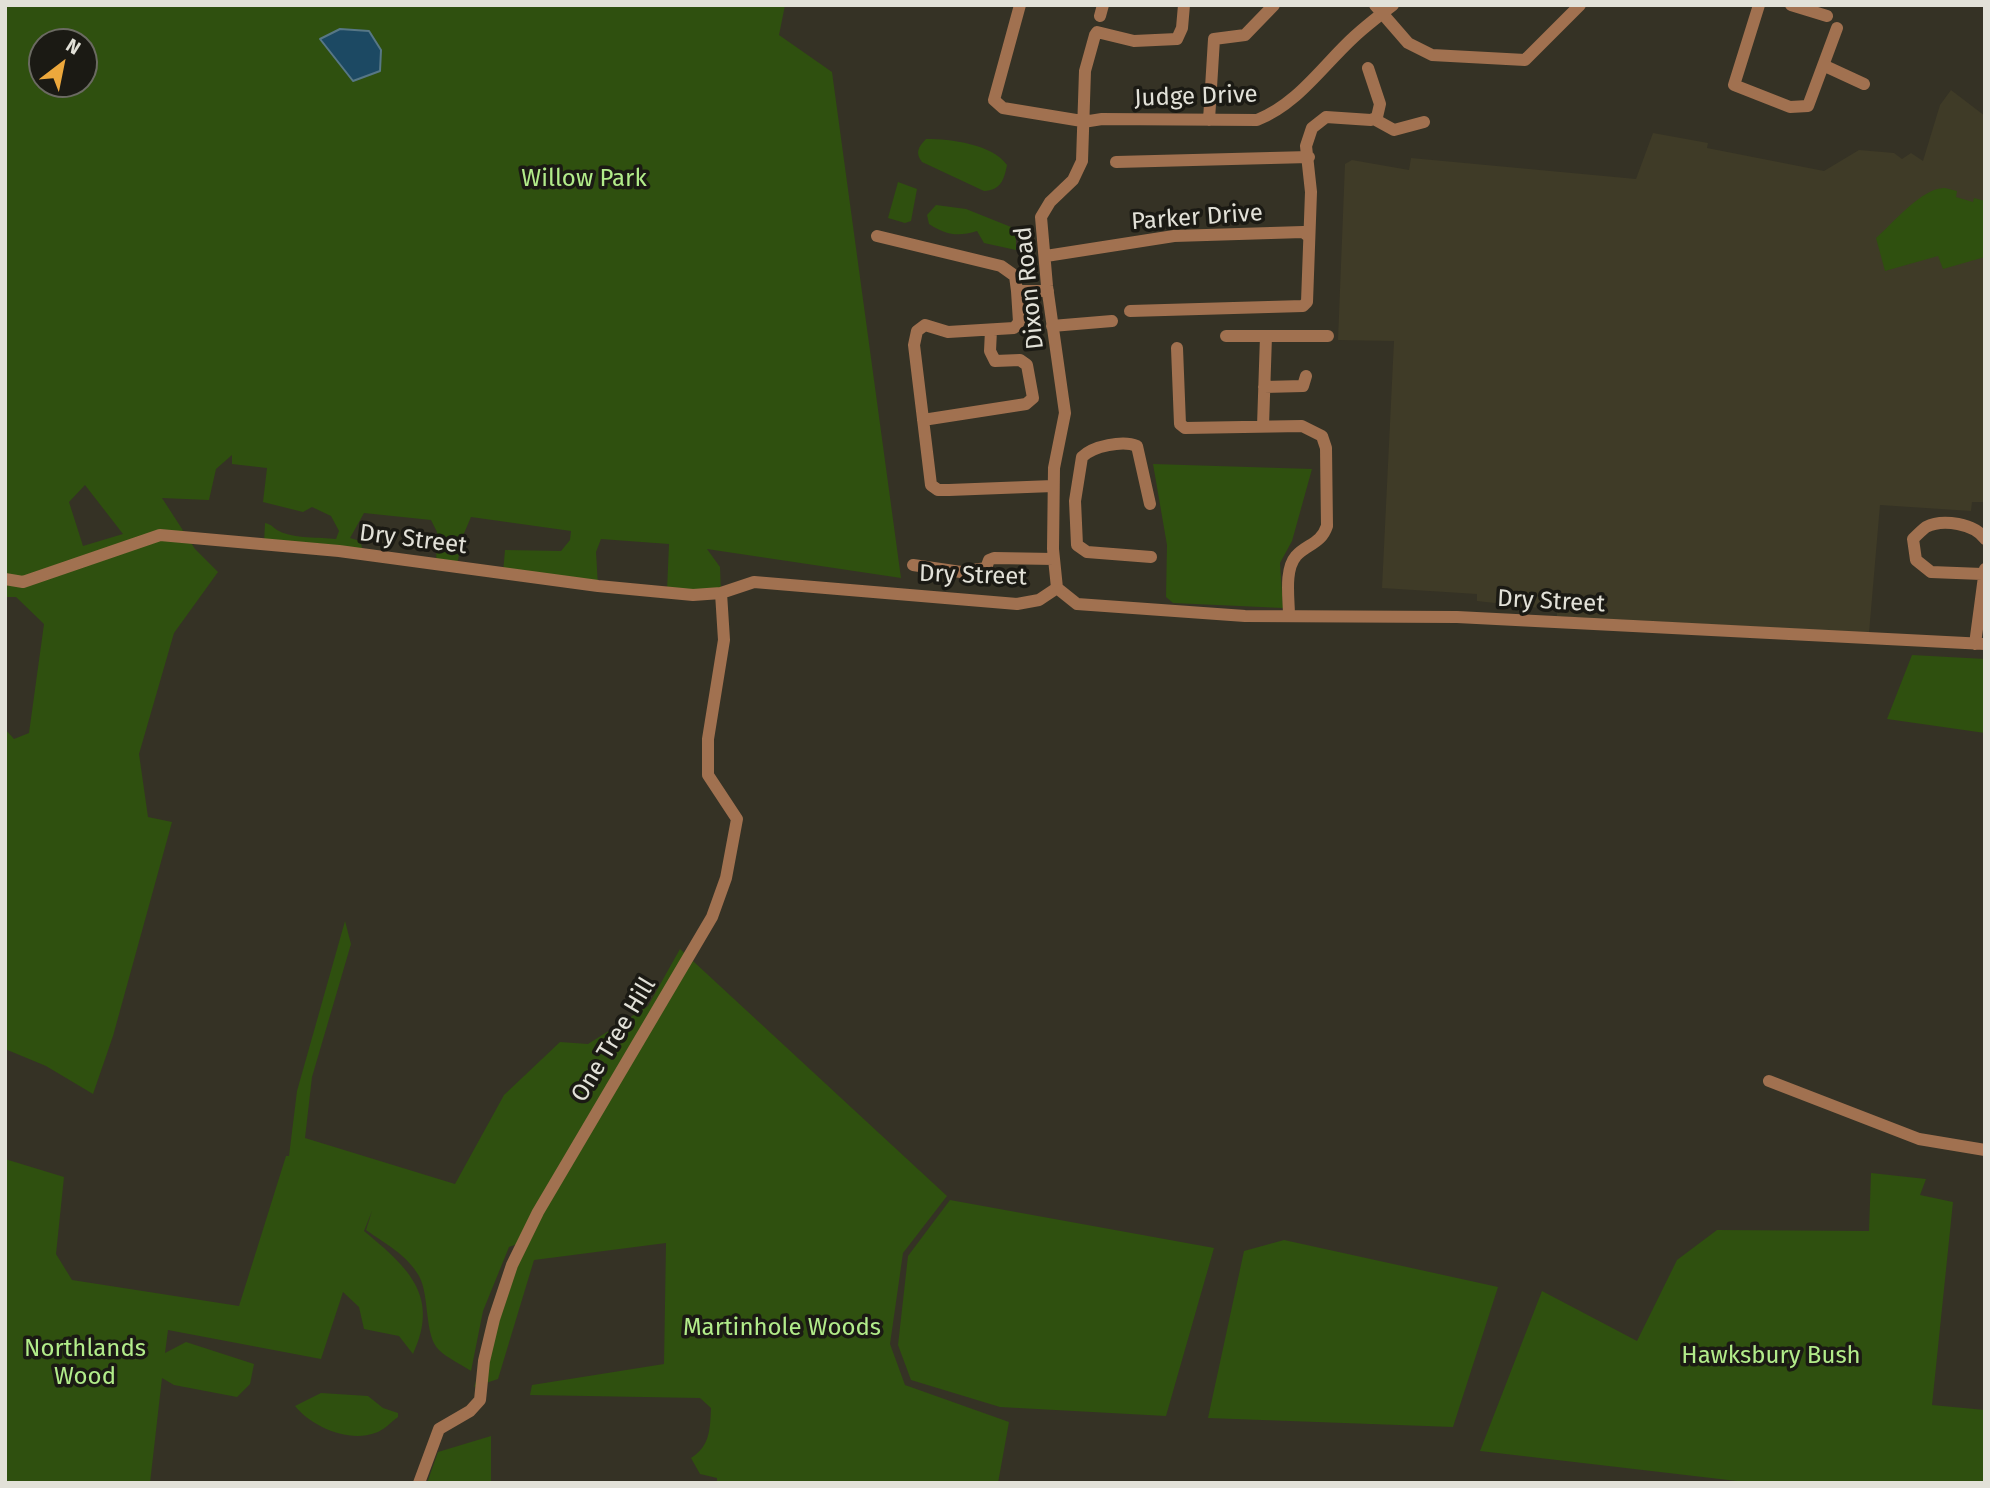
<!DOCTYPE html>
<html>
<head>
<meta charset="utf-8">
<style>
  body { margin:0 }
  #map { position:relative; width:1990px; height:1488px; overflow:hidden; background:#353225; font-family:"Fira Sans",sans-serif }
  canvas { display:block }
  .frame { position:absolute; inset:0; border:7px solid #e2e1d8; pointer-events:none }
  .north { position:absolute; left:28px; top:28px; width:70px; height:70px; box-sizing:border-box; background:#1b1a14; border:2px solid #6b6a62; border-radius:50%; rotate:32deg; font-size:19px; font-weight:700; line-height:28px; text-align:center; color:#e2e1d8 }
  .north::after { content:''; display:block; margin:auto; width:24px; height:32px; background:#eda83c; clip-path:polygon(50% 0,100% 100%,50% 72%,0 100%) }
</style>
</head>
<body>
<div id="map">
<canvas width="1990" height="1488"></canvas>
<div class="frame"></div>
<div class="north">N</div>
</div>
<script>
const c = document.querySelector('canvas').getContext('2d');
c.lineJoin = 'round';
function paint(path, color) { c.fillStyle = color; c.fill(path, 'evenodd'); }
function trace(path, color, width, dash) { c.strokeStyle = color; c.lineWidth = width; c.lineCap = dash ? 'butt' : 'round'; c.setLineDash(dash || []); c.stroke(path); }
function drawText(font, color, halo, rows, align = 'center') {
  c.font = font + ' "Fira Sans",sans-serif'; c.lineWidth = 7; c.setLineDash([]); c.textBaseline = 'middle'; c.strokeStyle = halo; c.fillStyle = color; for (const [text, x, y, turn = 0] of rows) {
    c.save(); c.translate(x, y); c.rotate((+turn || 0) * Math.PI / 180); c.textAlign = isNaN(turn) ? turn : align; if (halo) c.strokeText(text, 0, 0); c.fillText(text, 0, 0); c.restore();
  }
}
const built = new Path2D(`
  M1951,90L1985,116V502H1972L1971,511L1880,505L1869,633L1557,616V610L1477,601V594L1382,588L1394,341L1338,340L1345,164L1352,160L1409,170L1411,158L1636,179L1653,133L1708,143L1707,148L1824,171L1859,150L1894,153L1902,159L1911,153L1923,161L1940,105Z`);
const green = new Path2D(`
  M5,5H785L779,35L832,72L901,578L707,549L720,567L721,593L667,591L669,544L601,539L596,552L598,586L503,573L505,550L561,551L570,540L571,531L471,517L462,538L457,566L436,565L437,532L431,520L364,513L350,538L360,541L365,556L264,543L265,523C273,525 273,528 279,531C294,539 320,537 336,539L339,531L331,516L312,507L303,512L263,502L267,468L232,464V455L216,469L209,500L162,498L195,549L218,572L174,633L139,754L148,817L172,822L113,1036L93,1094L46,1066L5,1049V729L14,739L29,733L44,624L16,597H5ZM42,42H84V84H42ZM85,485L123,534L83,546L69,502Z
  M926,139C951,139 992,144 1007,165C1004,180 1001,190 984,191L922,162C915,153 918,147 926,139Z
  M898,182L917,189L911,221L905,223L888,218Z
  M1945,188L1957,191L1956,197L1973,202L1974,198L1985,201V257L1943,269L1938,256L1885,271L1876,238C1893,223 1923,187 1945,188Z
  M936,205L966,209L1016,229V250L984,243L977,231C958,237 946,235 929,224L927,215Z
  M1153,464L1312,469L1292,541L1280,563L1283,608L1173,603L1166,597L1167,545Z
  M1912,655L1985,659V733L1887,719Z
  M345,921L351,944L312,1077L305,1138L455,1184L504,1095L560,1042L588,1044L648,1006L680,949L947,1196L903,1253L890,1344L905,1385L1009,1422L998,1483H717V1478L700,1474L691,1458C710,1446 710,1430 711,1408L700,1398L530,1395L532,1385L664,1364L666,1243L534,1260L498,1379L474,1387L523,1242L509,1247L483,1311L471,1371C461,1364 447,1358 439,1350C424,1336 430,1296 419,1276C407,1255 386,1244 366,1230L372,1211L364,1231C406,1266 441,1295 413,1354L399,1336L364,1329L359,1307L343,1292L321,1359L168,1330L165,1353L186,1342L254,1364L250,1384L237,1397L174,1385L162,1378L150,1483H5V1159L64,1177L56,1254L72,1280L239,1306L286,1156H289L297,1091Z
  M1871,1173L1926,1179L1920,1195L1953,1202L1932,1405L1985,1410V1483H1754L1480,1451L1542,1291L1637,1341L1677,1260L1717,1230L1869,1231Z
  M950,1200L1214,1248L1166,1416L1000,1407L911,1380L898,1345L908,1256Z
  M1284,1240L1498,1287L1453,1427L1208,1418L1244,1251Z
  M321,1393L368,1396L383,1408L398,1413V1417C391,1422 383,1431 375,1433C348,1443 311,1426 295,1406Z
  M491,1436V1483H427L438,1452Z`);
const water = new Path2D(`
  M340,29L369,31L381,50L380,71L353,81L320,39Z`);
const minor = new Path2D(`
  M1020,5L994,100L1003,108L1082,121
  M1375,5L1408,43L1432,55L1525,60L1580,5
  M1759,5L1734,85L1790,107L1808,106L1837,28
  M1791,5L1827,16
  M1100,16L1103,5
  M1825,66L1864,84
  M1374,119L1394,130L1424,122
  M1209,120L1214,39L1245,35L1274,5
  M1083,122L1102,119L1257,120C1298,104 1323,65 1355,36C1367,25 1380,15 1393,5
  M1116,162L1309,157
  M877,236L1001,266L1015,276L1017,291
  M1046,256L1174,236L1303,232L1309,237
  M1048,291H1017L1019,322L1014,328L948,332L925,325L917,331L914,345L931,485L938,490H949L1053,486
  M1130,311L1303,306L1307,302L1311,192L1306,146L1312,128L1326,117L1371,120L1377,117L1380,104L1368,68
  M1052,326L1112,321
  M1226,336H1266
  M1177,348L1180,424L1185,428L1302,426L1322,436L1326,448L1327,526C1321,544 1307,544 1296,556C1284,570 1289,599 1289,616
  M1264,387L1303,386L1306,376
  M923,420L1026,404L1033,398L1027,365L1020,360L995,361L990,351L991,330
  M1263,426L1266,336H1328
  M1150,504L1137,446C1123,440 1093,446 1082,457L1075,501L1077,545L1087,552L1151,557
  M913,565L961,572L986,568L989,560L994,558L1054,559
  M1982,574L1931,572L1916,560L1913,539C1917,535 1922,530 1926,527C1943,518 1975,524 1985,539
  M5,579L23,582L160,535L339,551L598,586L693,595L721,593L754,582L1017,604L1039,600L1057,588L1077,604L1245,616L1457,617L1985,644
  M1057,588L1053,549L1054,468L1065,413L1047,286L1041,217L1050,202L1073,180L1082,161L1085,71L1095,35L1097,32L1134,41L1177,39L1182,28L1184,5
  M1975,644L1985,569
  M1769,1081L1919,1139L1985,1150
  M419,1483L439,1429L470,1411L480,1400L484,1361L494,1319L512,1265L538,1212L712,917L726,878L737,819L708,775V739L724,640L721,593`);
const streetNames = [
  ["Judge Drive",1196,97,-2],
  ["Parker Drive",1197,218,-4],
  ["Dixon Road",1030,288,-96],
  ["Dry Street",413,540,7],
  ["Dry Street",973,576,2],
  ["Dry Street",1551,602,3],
  ["One Tree Hill",614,1040,-59]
];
const parkNames = [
  ["Willow Park",584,179],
  ["Martinhole Woods",782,1328],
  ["Northlands",85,1349],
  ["Wood",85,1377],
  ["Hawksbury Bush",1771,1356]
];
paint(built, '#3f3b27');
paint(green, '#2f500f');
paint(water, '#1c4963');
trace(water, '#577786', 2);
trace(minor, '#a17150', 12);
drawText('24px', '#e2e1d8', '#1b1a14', streetNames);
drawText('24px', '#b2ec8a', '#1b1a14', parkNames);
</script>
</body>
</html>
